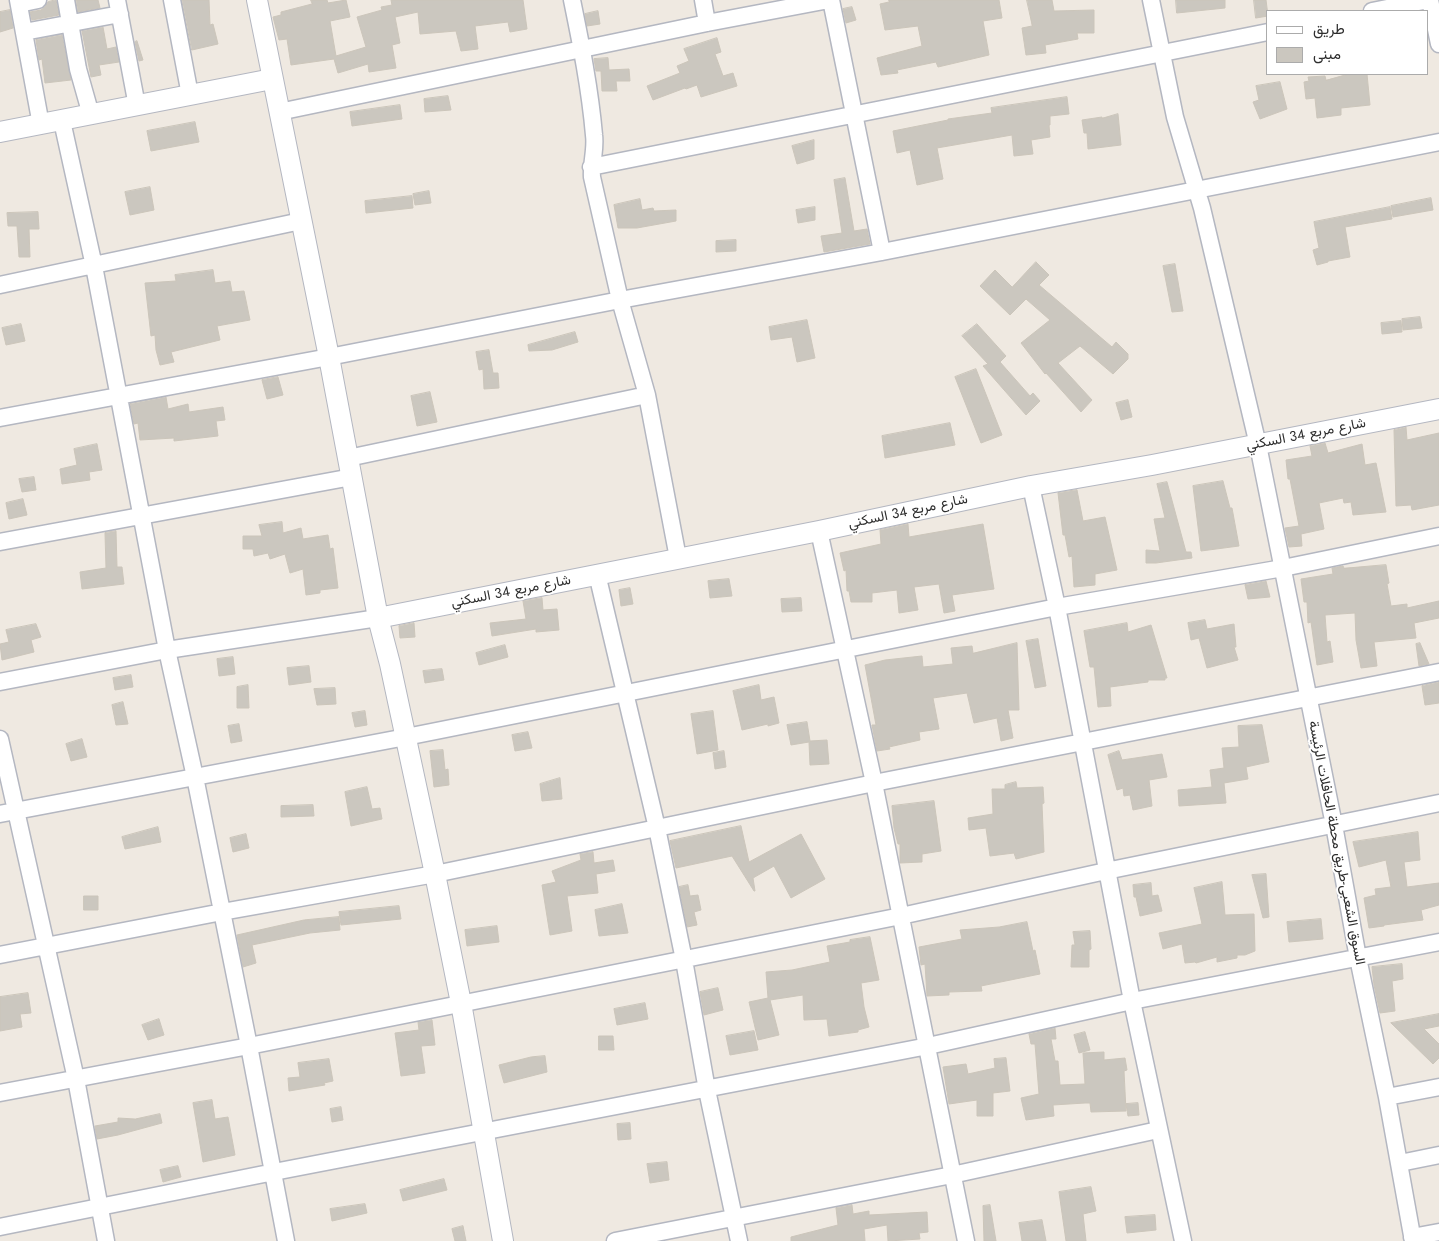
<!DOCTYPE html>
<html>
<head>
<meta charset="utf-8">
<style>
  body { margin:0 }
  #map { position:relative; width:1439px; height:1241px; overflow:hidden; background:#efe9e1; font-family:Jost,Vazirmatn,sans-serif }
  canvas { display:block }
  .legend { position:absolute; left:1266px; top:10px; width:162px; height:65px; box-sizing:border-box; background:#fff; border:1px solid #ababab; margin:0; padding:6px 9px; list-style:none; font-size:15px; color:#2e2e2e }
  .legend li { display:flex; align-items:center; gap:10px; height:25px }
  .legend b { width:25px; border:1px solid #ababab }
</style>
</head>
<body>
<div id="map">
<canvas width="1439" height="1241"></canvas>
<ul class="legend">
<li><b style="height:6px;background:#fff"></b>طريق</li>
<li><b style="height:14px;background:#cbc7bf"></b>مبنى</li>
</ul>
</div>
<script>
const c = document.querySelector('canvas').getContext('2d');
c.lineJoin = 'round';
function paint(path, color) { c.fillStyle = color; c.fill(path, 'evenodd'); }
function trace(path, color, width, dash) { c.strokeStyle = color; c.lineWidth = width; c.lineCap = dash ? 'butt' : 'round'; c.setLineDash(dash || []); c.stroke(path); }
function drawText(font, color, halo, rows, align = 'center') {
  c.font = font + ' Jost,Vazirmatn,sans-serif'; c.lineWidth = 4; c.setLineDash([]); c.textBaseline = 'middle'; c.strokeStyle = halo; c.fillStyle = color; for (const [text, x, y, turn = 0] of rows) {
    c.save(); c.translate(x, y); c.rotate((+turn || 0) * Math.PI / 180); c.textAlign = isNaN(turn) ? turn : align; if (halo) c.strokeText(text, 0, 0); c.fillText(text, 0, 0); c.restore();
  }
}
const building = new Path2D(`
  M56,0L59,15L32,20L30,12L41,10L45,7L48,2Z
  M76,0H98L100,8L78,12Z
  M182,0H209L210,25L213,24L218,44L192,50Z
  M311,0H327L328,3L346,0L350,17L330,21L336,56L366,47L357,17L382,10L381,7L392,5L391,0H523L527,29L510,32L508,22L475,26L478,49L461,51L456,31L420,34L418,12L395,17L400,43L392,45L396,68L369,72L368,64L338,73L334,59L291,65L287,39L279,40L273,17L281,15V12L312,4Z
  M889,0H999L1002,18L983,21L989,55L938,67L936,62L897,70L898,73L881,75L877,58L922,46L918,26L885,30L880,4L889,2Z
  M1027,0H1052L1054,11L1094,10V33H1077L1078,39L1045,45L1046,53L1026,55L1022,28L1032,26Z
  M1176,0H1225V8L1177,13Z
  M1254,0H1266L1268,16L1256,18Z
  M852,7L856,20L846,23L843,9Z
  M10,10L13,28L0,32V12Z
  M598,11L600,24L587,26L585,14Z
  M103,27L107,49L116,47L119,62L99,65L101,75L91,77L82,31Z
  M62,35L71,80L45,83L42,59L39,60L36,40Z
  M717,38L721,52L715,54L723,76L733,73L737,86L701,97L697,85L686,89L685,88L653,100L647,86L680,73L677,66L689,61L684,49Z
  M137,41L143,60L139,61L135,42Z
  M608,58L609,70L629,69L630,81H616L617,91H602L601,71H596L594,59Z
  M1349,74H1367L1370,105L1341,108V115L1317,118L1315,98L1306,99L1304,82L1309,81L1308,77L1325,76L1326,80Z
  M1280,82L1287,109L1260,119L1253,102L1259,100L1256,86Z
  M448,96L451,110L425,112L424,99Z
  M1067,97L1069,114L1050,116V125H1049L1050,137L1031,140L1033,154L1014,156L1012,135L937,148L943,179L917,185L910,150L897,153L893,131L948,120V119L992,113L991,108Z
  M400,105L402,119L352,126L350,112Z
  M1118,114L1121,145L1088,149L1087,133H1084L1082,120L1102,117V118Z
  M195,122L199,142L151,151L147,131Z
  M814,140V159L797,164L792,146Z
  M845,178L854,231L867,229L870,244L824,252L821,236L842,233L834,180Z
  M150,187L154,210L130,215L125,192Z
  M429,191L431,203L415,205L413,194Z
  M412,196L413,208L366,213L365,201Z
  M1431,198L1433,210L1393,217L1391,206Z
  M640,199L642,210L653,208L654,211L676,210V221L637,228H618L614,205Z
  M815,207V220L798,223L796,210Z
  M1390,207L1392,219L1345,227L1350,257L1328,261V262L1317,265L1313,250L1319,248L1314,222Z
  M38,212L39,229H29L30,257H19L17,226H8L7,213Z
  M736,240V251L716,252V241Z
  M1036,262L1049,275L1039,285L1112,347L1116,342L1128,354V359L1113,374L1080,346L1058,363L1092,400L1081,412L1046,373L1045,374L1021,343L1050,320L1026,299L1010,315L980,286L995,270L1012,287Z
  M1175,264L1183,311L1172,312L1163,266Z
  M213,270L215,283L230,281L232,292L244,291L250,320L217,326L220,340L171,352L174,362L160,365L156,350L155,335L151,336L145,283L176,281L175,275Z
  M1420,317L1422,328L1403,330L1402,319Z
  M807,320L815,358L797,362L792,337L771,340L769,327Z
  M1401,321L1402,332L1382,334L1381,323Z
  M21,324L25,341L6,345L2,328Z
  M977,324L1006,356L1000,362L1030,396L1033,393L1040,401L1026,415L983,366L988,364L962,336Z
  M575,332L578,342L552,350L529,351L528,345Z
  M489,350L493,373H498L499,388L484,389L483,369L479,370L476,352Z
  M976,369L1002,435L981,443L955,377Z
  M278,377L283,395L267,399L262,380Z
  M430,392L437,422L417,426L411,396Z
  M166,397L168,409L188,404L189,412L223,407L225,420L216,421L218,436L174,441V438L140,440L138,423L134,424L130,404Z
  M1128,400L1132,417L1121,420L1116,403Z
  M950,423L955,445L885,458L882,436Z
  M1406,427L1407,440L1439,433V505L1412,510L1411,505L1396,506L1394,430Z
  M1325,443L1328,453L1362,444L1365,465L1376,463L1386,512L1353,515L1351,502L1344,503L1343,498L1319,503L1324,529L1301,534L1302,546L1289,547L1285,528L1299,526L1290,479H1288L1286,460L1312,456L1310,446Z
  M97,444L102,470L89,472L90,480L62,484L60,469L77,465L74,449Z
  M34,477L36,490L22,492L19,479Z
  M1223,481L1230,508H1232L1239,546L1201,551L1193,486Z
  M1167,482L1186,552H1191L1192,558L1156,563H1146V550L1160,551L1154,519L1165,518L1157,484Z
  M1077,490L1083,521L1105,517L1117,570L1095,574V585L1074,587L1072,556L1069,557L1065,535H1063L1058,493Z
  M23,499L27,515L9,519L6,503Z
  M282,522L283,533L301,528L303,539L328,535L330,549L333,548L338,588L320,590V593L306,595L303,569L290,573L285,554L270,559L268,553L254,556L253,549H243V536H262L259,525Z
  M908,524L909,537L983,524L994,589L952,595L955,611L944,613L939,584L914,587L918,610L899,613L897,590L872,593V602H851L849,591H847L846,570L844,571L840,553L881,544L880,530Z
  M116,531L117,567H122L124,584L82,589L80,572L106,568L105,533Z
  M1386,565L1389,583L1387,584L1391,606L1407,604V608L1439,601V618L1414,623L1416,638L1374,642L1377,666L1361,668L1356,640L1355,613L1325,615L1327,642L1330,641L1333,662L1317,665L1311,622L1308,623L1307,602H1304L1301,579L1333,574L1332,568L1343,566L1344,568Z
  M729,579L732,596L710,598L708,581Z
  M1266,581L1270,597L1248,599L1245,585Z
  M630,588L633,604L621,606L619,590Z
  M542,598L543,610L557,609L559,630L536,632V629L492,636L490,623L526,619L523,601Z
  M801,598L802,611L782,612L781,599Z
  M1205,620L1207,629L1234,624L1236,647H1234L1238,660L1207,668L1199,638L1191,640L1188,623Z
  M414,623L415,637L400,638L399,626Z
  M1127,623L1128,632L1151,625L1167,678H1165V680H1148V682L1110,687L1111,706L1098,707L1094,667H1090L1084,631Z
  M36,624L41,637L31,640L34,652L2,660L0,644L9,642L6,630Z
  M1038,639L1046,686L1035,688L1026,641Z
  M1017,643L1019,710H1008L1013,738L1001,741L997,718L974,723L967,693L933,698L939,729L919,732L920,740L889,747L890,749L877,751L872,725H876L865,665L885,660L922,656L923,667L953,664L951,648L972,646L973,653Z
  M1420,643L1429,664L1419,666L1416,644Z
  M505,645L508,657L479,665L476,653Z
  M233,657L235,674L219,676L217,659Z
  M309,666L311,682L289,685L287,668Z
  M442,669L444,680L425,683L423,671Z
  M131,675L133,687L115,690L113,678Z
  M1439,682V703L1425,705L1422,686Z
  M248,685L249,708H237V687Z
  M759,685L761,700L774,697L779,723L768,726V724L742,730L733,691Z
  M335,688L336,704L317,705L314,689Z
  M123,702L128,724L116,725L112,705Z
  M365,711L367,725L355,727L352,713Z
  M713,711L718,750L697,754L691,714Z
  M807,722L810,741L827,740L829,764L810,765L809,742L791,745L787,725Z
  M239,724L242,741L231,743L228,726Z
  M1262,725L1269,762L1246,767L1248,779L1224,783L1226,803L1179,806L1178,790L1212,787L1210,770L1224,768L1222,748L1239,747L1238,726Z
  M528,732L532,748L515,751L512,735Z
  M82,739L87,757L71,761L66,744Z
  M443,750L445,770L448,769L449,785L434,787L430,751Z
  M724,751L726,767L715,769L713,753Z
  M1119,751L1122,760L1162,754L1167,777L1149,780L1152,806L1133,810L1130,795L1124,796L1123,788L1117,790L1108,755Z
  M560,778L562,799L542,801L540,784Z
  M1016,782L1017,788L1043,787L1044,803L1042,804L1044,852L1016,859L1014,853L990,856L986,828L969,830L968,818L993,814L992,789H1005V785Z
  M367,787L372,809L380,808L382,819L351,826L345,792Z
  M934,801L941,851L922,854V862L900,863V844H898L894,828L892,806Z
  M313,805L314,816L281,817V806Z
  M741,826L749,862L801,834L825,879L791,898L774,866L753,878L755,891H754L732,856L676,868L670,841Z
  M158,827L161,842L125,849L122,837Z
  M1418,832L1420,860L1404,862L1407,887L1439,883V905L1421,910L1423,920L1384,925V926L1369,928L1364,898L1376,895L1375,889L1391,887L1386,860L1359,867L1353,842Z
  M246,834L249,848L233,852L230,838Z
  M593,852L594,863L613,860L615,871L596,874L598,893L567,896L572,931L550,935L542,885L556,882L552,871L581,860L580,854Z
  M1266,874L1269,917L1263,918L1252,875Z
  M1222,882L1225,915L1254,914L1255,951L1245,955H1237V958L1217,962V957L1196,963L1195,962L1185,963L1182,944L1163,949L1159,933L1202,924L1194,888Z
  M1151,883L1152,896L1158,895L1162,911L1140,916L1136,897H1134L1133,885Z
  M688,885L690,896L698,895L701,910L694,912L697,925L687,927L679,887Z
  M84,896H98V910H84Z
  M622,904L628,933L599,936L595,910Z
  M399,906L401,919L341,925L339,912Z
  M339,917L340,930L310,933L252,945L256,963L243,967L237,935L304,920Z
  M1321,919L1323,939L1289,942L1287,922Z
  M1027,922L1033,951L1035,950L1040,974L981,986L982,991L949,992V995L927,996L925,964L921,965L919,947L962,939L960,930L999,927Z
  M497,926L499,942L467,946L465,930Z
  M1090,931L1091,949L1089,950V967H1071L1072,945H1075L1073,932Z
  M870,937L879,980L861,983L864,1007L869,1027L858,1030V1032L829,1036L827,1019L804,1020L803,995L770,1000L779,1035L758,1040L749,1002L768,998L766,972L792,970L830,962L827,946L850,942V940Z
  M1402,964L1403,979L1392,981L1395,1011L1380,1013L1374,985L1372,967Z
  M718,988L723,1010L704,1015L700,992Z
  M28,993L31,1013L20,1014L22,1027L0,1031V997Z
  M645,1003L648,1019L617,1025L614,1009Z
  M1439,1014V1026L1424,1029L1439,1044V1058L1433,1064L1391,1023Z
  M159,1019L164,1035L148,1040L142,1025Z
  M432,1020L435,1045L421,1046L425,1073L401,1076L395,1033L419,1030L418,1022Z
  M1055,1028L1056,1039H1051L1055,1061H1058L1060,1085L1085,1084L1083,1053L1104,1052V1060L1125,1058L1127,1070L1124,1071L1126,1111L1091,1112L1090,1103H1085L1053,1105L1054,1116L1026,1120L1021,1098L1039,1094L1035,1044H1031L1029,1034Z
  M754,1031L758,1050L730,1055L726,1036Z
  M1085,1032L1090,1050L1079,1053L1074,1035Z
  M599,1036H613L614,1050H599Z
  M545,1056L547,1072L504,1083L499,1065L531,1057Z
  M1006,1058L1010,1091L993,1093V1116H977V1100L949,1104L943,1067L966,1064L968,1074L995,1068L994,1059Z
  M329,1059L333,1081L324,1083L325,1085L289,1091L288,1078L300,1077L298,1063Z
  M212,1100L215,1119L228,1117L235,1155L203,1162L193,1103Z
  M1138,1103L1139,1115L1128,1116L1126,1104Z
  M341,1107L343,1120L332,1122L330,1109Z
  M160,1114L162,1123L118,1135L97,1139L95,1126L118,1122V1118L135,1119Z
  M630,1123L631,1139L618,1140L617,1124Z
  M667,1162L669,1180L650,1183L647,1164Z
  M178,1166L181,1177L163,1182L160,1170Z
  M444,1179L447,1190L403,1201L400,1190Z
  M1091,1187L1096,1211L1083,1214L1086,1241H1066L1059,1192Z
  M365,1204L367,1213L332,1221L330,1209Z
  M852,1205L853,1214L869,1211V1215L927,1212L928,1232L919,1233L920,1239L888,1241L887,1225L864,1229L865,1241H791V1237L838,1225L836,1208Z
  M990,1205L996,1241H984L983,1206Z
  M1155,1215L1156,1230L1127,1233L1125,1217Z
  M1042,1220L1046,1241H1022L1019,1223Z
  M463,1226L466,1241H455L452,1229Z`);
const minor = new Path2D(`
  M18,0L41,125
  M66,0L78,69L91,115
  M117,0L137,106
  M172,0L190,95
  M572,0C581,44 590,89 594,135C596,149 591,163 592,177L620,300L647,395L678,558
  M703,0L707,23
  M831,0L882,252
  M1151,0L1175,117L1202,208L1258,445L1334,825L1358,958L1387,1097L1413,1241
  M1430,0L1439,44
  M19,4L38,0
  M1372,11L1429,0
  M24,32L120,14
  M279,112L707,23L829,0
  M62,121L94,266L167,650L195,777L249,1046L286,1241
  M591,167L1268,32
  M0,285L301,221
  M0,418L329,357L620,300L882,252L1439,142
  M348,458L647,395
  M1031,486L1057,607L1132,1001L1183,1241
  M819,531L874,783L966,1241
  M0,542L352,477
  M597,574L657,828L684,960L707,1090L739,1241
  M0,682L167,650L378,618
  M0,739L76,1079L106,1241
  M0,814L406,737L1057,607L1283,568L1439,536
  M0,955L222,912L435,874L874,783L1439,672
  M0,1093L249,1046L901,916L1106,871L1439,803
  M1387,1097L1439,1087
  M1400,1163L1439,1155
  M0,1227L274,1172L928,1046L1132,1001L1439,942
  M1412,1237L1439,1232
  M615,1241L952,1175L1158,1130`);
const tertiary = new Path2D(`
  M257,0L329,357L378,618L390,664L435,874L461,1003L503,1241
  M0,132L272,79
  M378,618L819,531L1031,486L1152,465L1439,409`);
const streetNames = [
  ["شارع مربع 34 السكني",1306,435,-11],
  ["شارع مربع 34 السكني",908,512,-12],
  ["شارع مربع 34 السكني",511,592,-11],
  ["السوق الشعبى-طريق محطة الحافلات الرئيسة",1336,843,79]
];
paint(building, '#cbc7bf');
trace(building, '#cbc5ba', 1);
trace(minor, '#b4b7c1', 19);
trace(tertiary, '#b4b7c1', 22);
trace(minor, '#fff', 16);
trace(tertiary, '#fff', 20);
drawText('14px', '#2e2e2e', '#fff', streetNames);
</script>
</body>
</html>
